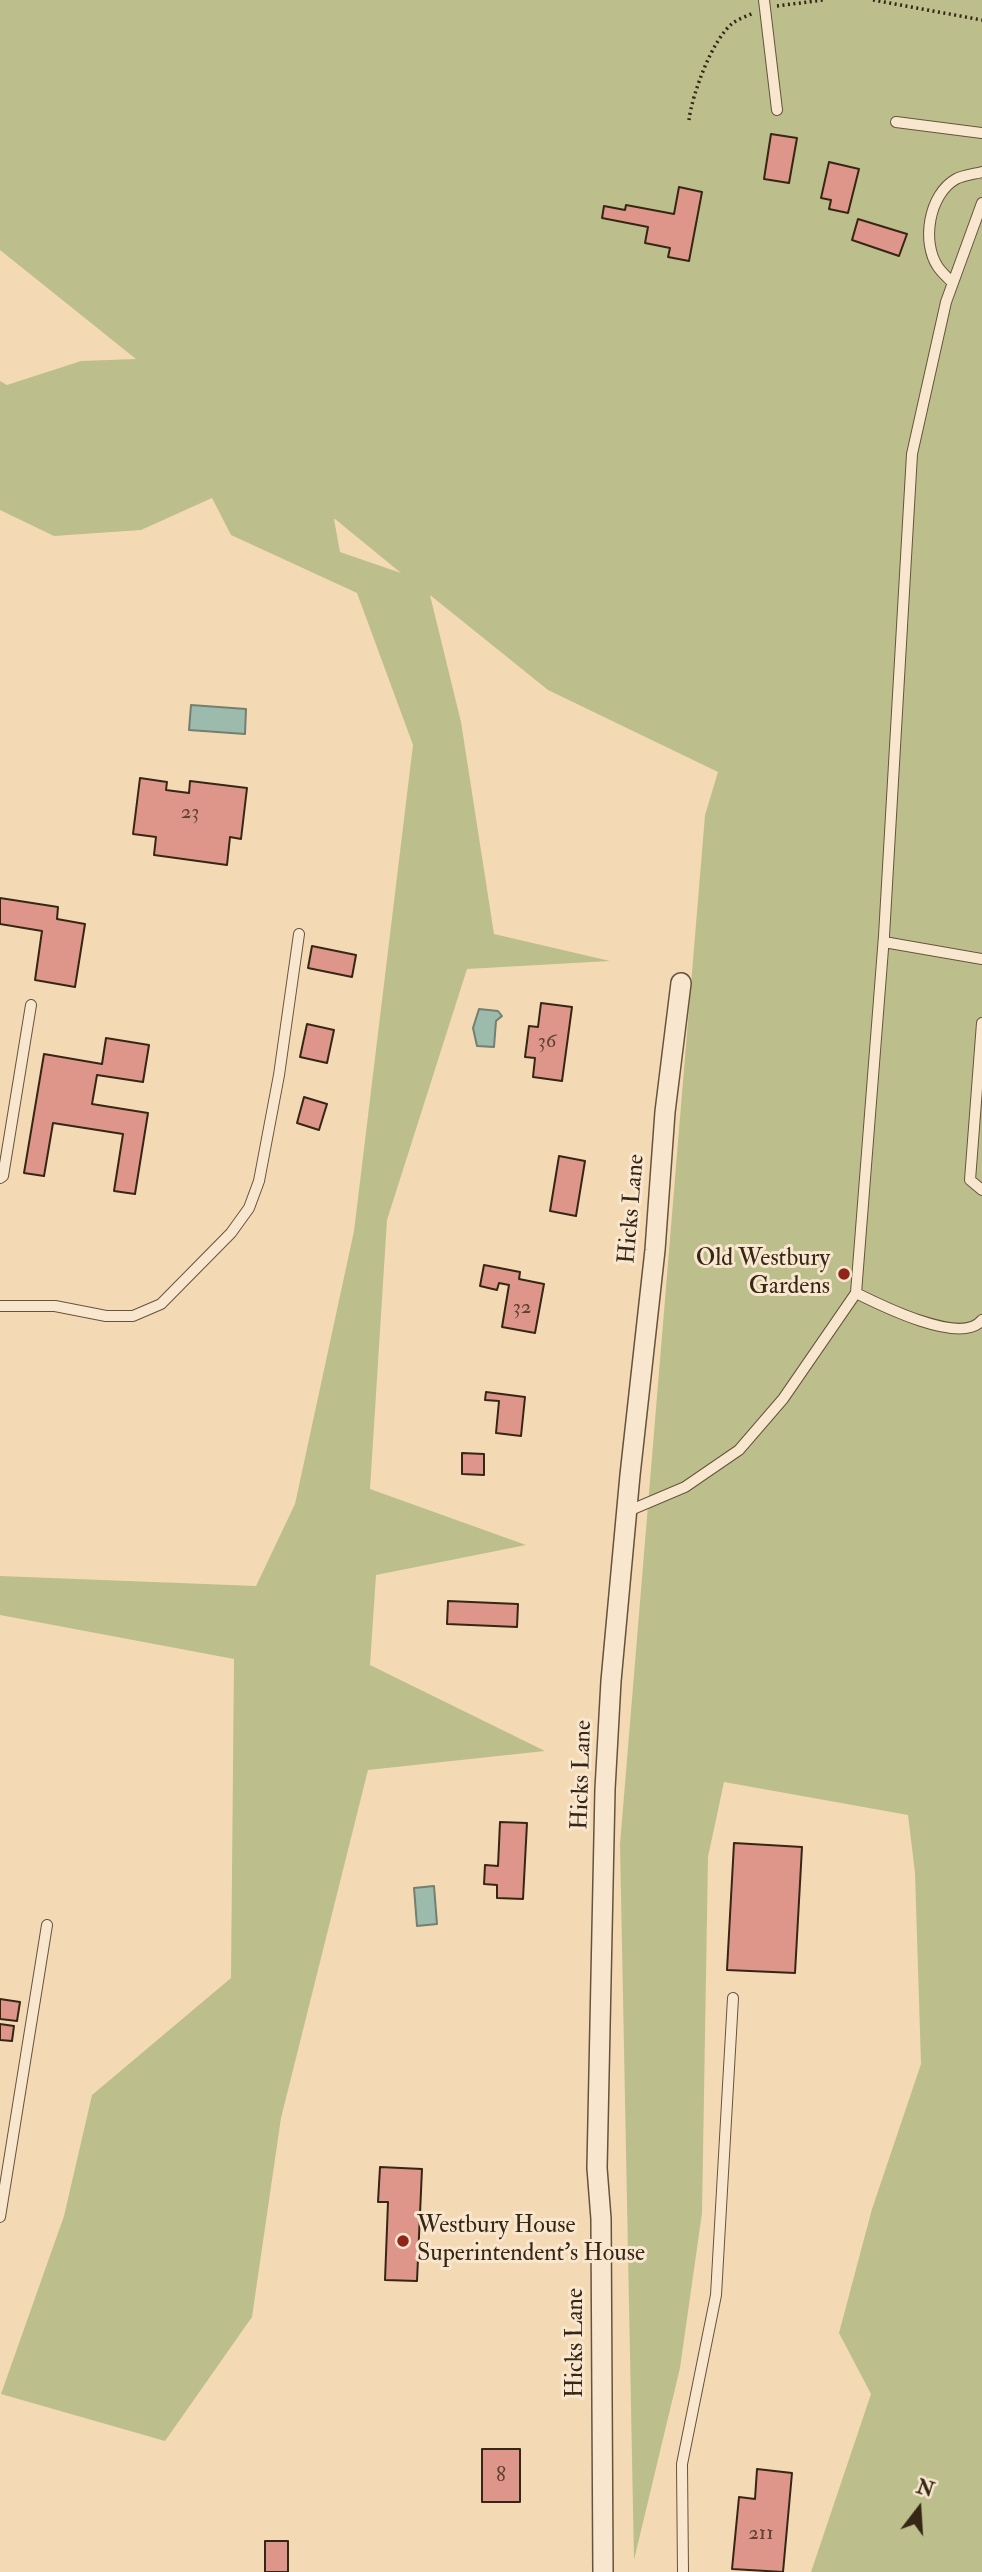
<!DOCTYPE html>
<html>
<head>
<meta charset="utf-8">
<style>
  body { margin:0 }
  #map { position:relative; width:982px; height:2572px; overflow:hidden; background:#f4dab4; font-family:"IM FELL Double Pica",serif }
  canvas { display:block }
  .north { position:absolute; left:884px; top:2474px; width:70px; height:70px; -webkit-text-stroke:5px #f8e7ce; paint-order:stroke; rotate:17deg; font-size:19px; font-weight:700; line-height:28px; text-align:center; color:#362615 }
  .north::after { content:''; display:block; margin:auto; width:24px; height:32px; background:#362615; clip-path:polygon(50% 0,100% 100%,50% 72%,0 100%) }
</style>
</head>
<body>
<div id="map">
<canvas width="982" height="2572"></canvas>
<div class="north">N</div>
</div>
<script>
const c = document.querySelector('canvas').getContext('2d');
c.lineJoin = 'round';
function paint(path, color) { c.fillStyle = color; c.fill(path, 'evenodd'); }
function trace(path, color, width, dash) { c.strokeStyle = color; c.lineWidth = width; c.lineCap = dash ? 'butt' : 'round'; c.setLineDash(dash || []); c.stroke(path); }
function drawText(font, color, halo, rows, align = 'center') {
  c.font = font + ' "IM FELL Double Pica",serif'; c.lineWidth = 6; c.setLineDash([]); c.textBaseline = 'middle'; c.strokeStyle = halo; c.fillStyle = color; for (const [text, x, y, turn = 0] of rows) {
    c.save(); c.translate(x, y); c.rotate((+turn || 0) * Math.PI / 180); c.textAlign = isNaN(turn) ? turn : align; if (halo) c.strokeText(text, 0, 0); c.fillText(text, 0, 0); c.restore();
  }
}
const green = new Path2D(`
  M0,0H982V2572H811L871,2394L839,2333L872,2209L921,2064L915,1873L908,1815L724,1782L708,1857L702,2213L680,2368L634,2560L620,1844L705,815L718,772L548,690L430,595L461,722L494,934L610,961L467,969L387,1220L370,1489L526,1545L376,1575L370,1665L545,1751L368,1770L281,2118L252,2317L165,2441L1,2394L64,2216L92,2095L231,1978L234,1659L0,1615V1576L256,1586L295,1504L354,1231L413,745L357,593L231,535L212,498L141,530L54,536L0,510V381L7,385L81,361L136,359L0,250ZM334,519H335L401,573L340,552Z`);
const water = new Path2D(`
  M191,705L246,709L245,734L189,730Z
  M479,1009L498,1011L502,1016L496,1021L494,1047L477,1046L473,1028Z
  M434,1886L437,1924L417,1926L414,1888Z`);
const building = new Path2D(`
  M771,134L797,138L789,183L764,179Z
  M829,162L859,169L848,213L829,209L831,200L821,198Z
  M679,187L702,192L689,261L668,257L670,248L645,243L648,227L602,218L604,206L625,210L626,205L674,214Z
  M858,219L907,234L899,256L852,240Z
  M140,778L167,782L166,790L189,793L190,781L247,788L241,839L230,837L227,865L154,855L156,837L133,834Z
  M0,898L58,907L57,919L85,924L75,987L35,980L42,931L0,924Z
  M312,946L356,955L352,977L308,968Z
  M541,1003L572,1007L562,1081L533,1077L535,1058L525,1057L529,1026L538,1027Z
  M307,1024L334,1030L327,1063L300,1057Z
  M106,1038L149,1045L143,1082L97,1075L92,1104L148,1113L135,1194L114,1191L123,1134L53,1123L44,1176L24,1173L44,1054L102,1064Z
  M304,1097L327,1104L319,1130L297,1123Z
  M559,1156L585,1161L576,1216L550,1211Z
  M484,1265L520,1272L519,1279L544,1284L535,1333L502,1327L509,1285L499,1283L497,1290L480,1286Z
  M486,1392L525,1397L521,1436L496,1433L499,1401L485,1400Z
  M462,1453L484,1454V1475L462,1474Z
  M448,1601L518,1604L517,1627L447,1624Z
  M500,1822L527,1823L523,1899L497,1898V1885L484,1884L485,1865L498,1866Z
  M734,1843L802,1847L795,1973L727,1970Z
  M0,1999L20,2002L17,2021L0,2019Z
  M0,2024L14,2026L12,2041L0,2040Z
  M380,2167L422,2169L417,2281L385,2280L388,2202H378Z
  M482,2449H520V2502H482Z
  M757,2469L792,2473L783,2572L732,2569L739,2497L755,2499Z
  M265,2541H288V2572H265Z`);
const path = new Path2D(`
  M873,0L982,20
  M777,6L823,0
  M689,120C692,95 712,39 733,23C738,19 747,16 753,13`);
const lane = new Path2D(`
  M764,0L777,110
  M896,122L982,133
  M953,283C948,278 942,273 938,267C921,242 929,194 956,179C963,175 974,174 982,172
  M884,942L982,959
  M982,1023L970,1180L982,1190
  M0,1178L3,1176L31,1005
  M856,1293C880,1305 962,1346 982,1320
  M0,1306H55L106,1316H133L161,1304L231,1233L249,1208L259,1181L279,1075L299,934
  M626,1512L685,1487L739,1450L783,1399L856,1293L884,936L912,454L946,302L982,203
  M0,2217L47,1925
  M683,2572L682,2464L716,2295L733,1998`);
const street = new Path2D(`
  M603,2572L601,2219L597,2168L605,1789L611,1681L630,1475L655,1250L665,1112L681,983`);
const markers = [
  [844,1274,7,"#8f2418"],
  [403,2241,7,"#8f2418"]
];
const numberNames = [
  ["23",190,813],
  ["36",547,1042],
  ["32",522,1308],
  ["8",501,2476],
  ["211",761,2534]
];
const streetNames = [
  ["Hicks Lane",633,1209,-85],
  ["Hicks Lane",583,1775,-88],
  ["Hicks Lane",577,2343,-90]
];
const poiNames = [
  ["Old Westbury",830,1260],
  ["Gardens",830,1288],
  ["Westbury House",417,2227,"left"],
  ["Superintendent's House",417,2255,"left"]
];
paint(green, '#bcbf8c');
paint(water, '#9cbbac');
trace(water, '#737f70', 2);
paint(building, '#dd9689');
trace(building, '#362615', 2);
trace(lane, '#66533d', 12);
trace(street, '#66533d', 22);
trace(path, '#362615', 3.5, [2, 3.5]);
trace(lane, '#f8e7ce', 10);
trace(street, '#f8e7ce', 19);
for (const [x, y, r, color] of markers) { const dot = new Path2D(); dot.arc(x, y, r, 0, 2 * Math.PI); c.fillStyle = color; c.fill(dot); trace(dot, '#f8e7ce', 2.5); }
drawText('21px', '#604232', null, numberNames);
drawText('24px', '#362615', '#f8e7ce', streetNames);
drawText('24px', '#362615', '#f8e7ce', poiNames, 'right');
</script>
</body>
</html>
